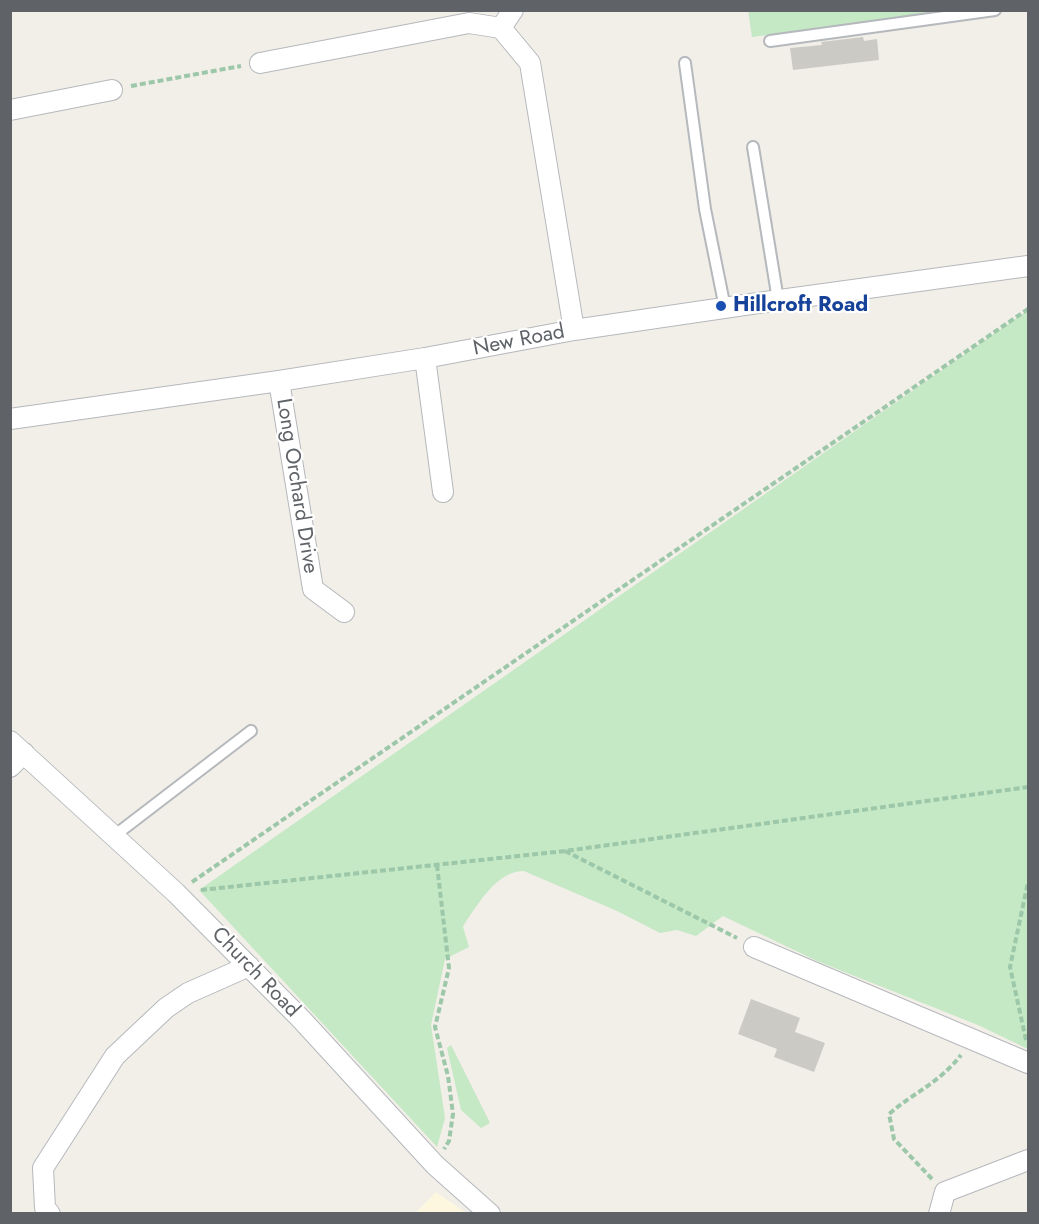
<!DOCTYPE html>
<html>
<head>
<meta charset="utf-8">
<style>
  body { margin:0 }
  #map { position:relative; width:1039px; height:1224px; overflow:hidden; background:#f1efe8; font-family:Jost,sans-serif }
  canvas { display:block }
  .frame { position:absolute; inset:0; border:12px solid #5f6368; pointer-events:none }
</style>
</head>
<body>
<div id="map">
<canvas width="1039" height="1224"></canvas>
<div class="frame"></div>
</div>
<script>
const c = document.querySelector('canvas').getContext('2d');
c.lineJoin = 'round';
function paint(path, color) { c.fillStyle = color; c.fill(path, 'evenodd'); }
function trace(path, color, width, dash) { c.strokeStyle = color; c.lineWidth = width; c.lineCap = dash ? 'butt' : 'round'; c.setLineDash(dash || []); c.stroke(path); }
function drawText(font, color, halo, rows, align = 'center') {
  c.font = font + ' Jost,sans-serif'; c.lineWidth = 4.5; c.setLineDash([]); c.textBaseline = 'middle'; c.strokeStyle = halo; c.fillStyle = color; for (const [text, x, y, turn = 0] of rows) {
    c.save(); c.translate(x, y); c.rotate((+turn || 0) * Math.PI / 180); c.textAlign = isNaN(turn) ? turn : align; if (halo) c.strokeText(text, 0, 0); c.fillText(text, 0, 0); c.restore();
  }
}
const commercial = new Path2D(`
  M436,1192L466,1213H415Z`);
const green = new Path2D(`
  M748,10L963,11L752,37Z
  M1028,310V1049L978,1025L817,961L723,916L696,936L677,930L660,933L617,911L524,871C498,870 478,904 465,923L463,927L469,947L445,959L431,1025L445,1118L437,1147L199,890Z
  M451,1045L490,1123L481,1128L461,1110L447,1048Z`);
const building = new Path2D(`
  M863,37L864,41L877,39L879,60L793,70L790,48L822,45L821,42Z
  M751,999L800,1018L795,1032L825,1043L814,1072L774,1057L777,1049L738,1034Z`);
const path = new Path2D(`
  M131,86L241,66
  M565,851L737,938
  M437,865L449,968L435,1027L448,1076L453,1114L449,1141L444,1149
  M192,882L1028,309
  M201,890L565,851L1028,787
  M1026,1040L1010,967L1028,882
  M932,1179L894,1139L889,1114C916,1091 939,1083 961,1055`);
const lane = new Path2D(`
  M770,41L995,10
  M685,63L705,209L725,308
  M753,147L778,300
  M114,836L251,731`);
const street = new Path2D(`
  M501,28L513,10
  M260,63L469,23L501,28L530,63L574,330
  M10,110L112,90
  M425,358L443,492
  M279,381L313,589L344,612
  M10,419L279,381L425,358L574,330L751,304L1028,266
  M10,741L176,893L301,1019L435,1165L490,1214
  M10,767L24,753
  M754,947L1028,1063
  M50,1214L45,1208L43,1168L115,1056L166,1008L188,993L249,966
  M939,1214L945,1192L1028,1160`);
const markers = [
  [721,306,6,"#1a4fb4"]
];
const transitNames = [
  ["Hillcroft Road",733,306]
];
const streetNames = [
  ["New Road",519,341,-11],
  ["Long Orchard Drive",296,486,81],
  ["Church Road",255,973,46]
];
paint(commercial, '#fef7e0');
paint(green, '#c5e8c5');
paint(building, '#cccac5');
trace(lane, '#b5b8bc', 14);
trace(street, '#b5b8bc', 22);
trace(path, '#9cc7a9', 4, [6, 3]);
trace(lane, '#fff', 10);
trace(street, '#fff', 20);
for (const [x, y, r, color] of markers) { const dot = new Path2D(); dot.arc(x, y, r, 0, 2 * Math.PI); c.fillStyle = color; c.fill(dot); trace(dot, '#fff', 2); }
drawText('bold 21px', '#164399', '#fff', transitNames, 'left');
drawText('21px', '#5f6368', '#fff', streetNames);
</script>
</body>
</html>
